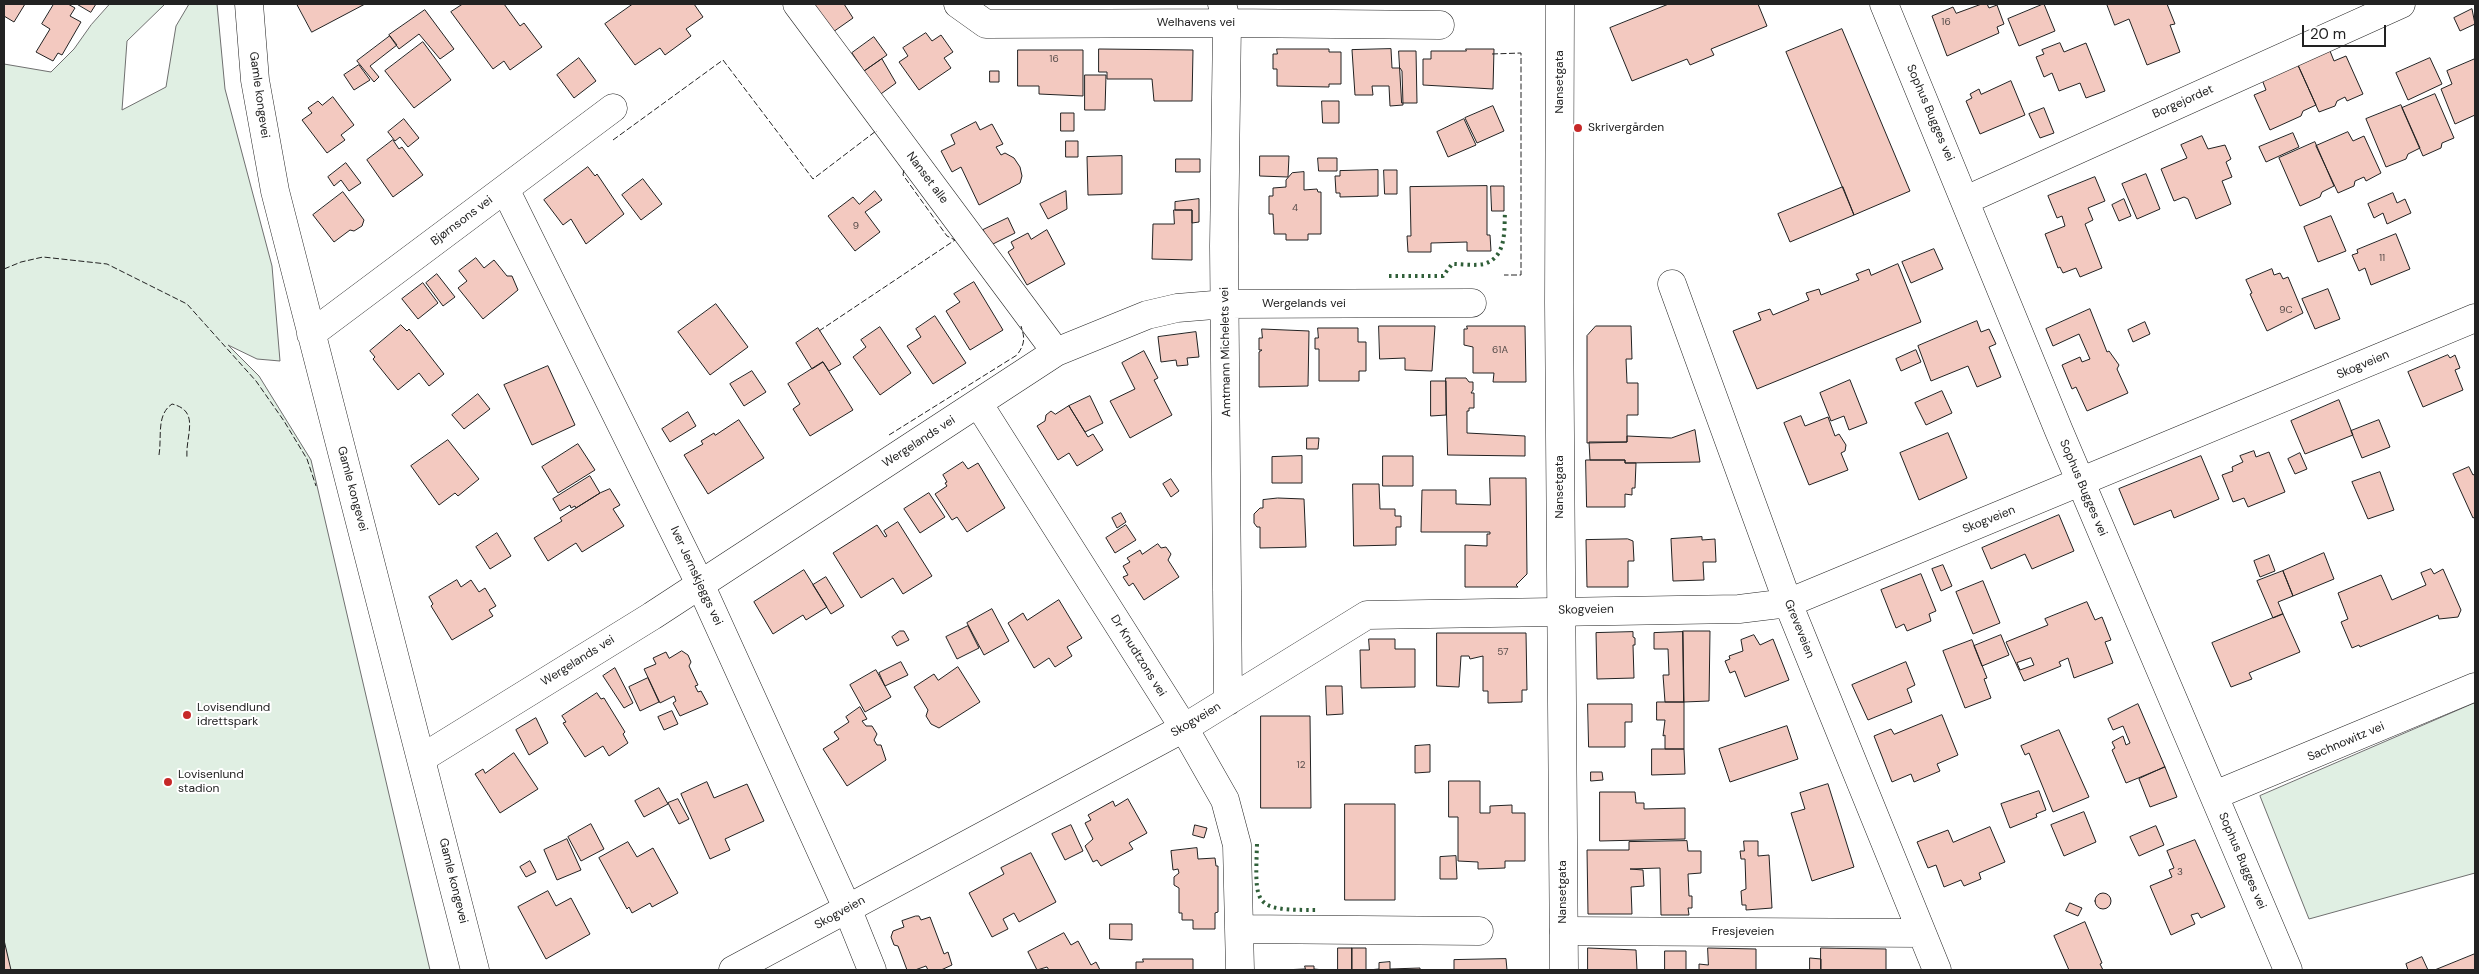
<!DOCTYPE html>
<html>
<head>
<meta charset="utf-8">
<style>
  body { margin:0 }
  #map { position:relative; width:2479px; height:974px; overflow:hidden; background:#fff; font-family:"DM Sans",sans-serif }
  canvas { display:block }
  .frame { position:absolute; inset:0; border:5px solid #222; pointer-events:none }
  .scale { position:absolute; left:2302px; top:25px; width:84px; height:22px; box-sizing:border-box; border:2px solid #222; border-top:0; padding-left:6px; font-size:15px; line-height:18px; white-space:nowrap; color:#222; -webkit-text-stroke:4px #fff; paint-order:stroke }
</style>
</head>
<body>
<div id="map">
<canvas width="2479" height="974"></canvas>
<div class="frame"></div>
<div class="scale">20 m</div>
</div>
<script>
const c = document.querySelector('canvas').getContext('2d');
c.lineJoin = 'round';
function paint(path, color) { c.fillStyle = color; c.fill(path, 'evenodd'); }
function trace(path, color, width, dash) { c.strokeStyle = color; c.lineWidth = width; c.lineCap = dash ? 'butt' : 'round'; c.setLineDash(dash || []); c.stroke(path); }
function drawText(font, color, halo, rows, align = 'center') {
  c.font = font + ' "DM Sans",sans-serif'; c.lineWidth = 4; c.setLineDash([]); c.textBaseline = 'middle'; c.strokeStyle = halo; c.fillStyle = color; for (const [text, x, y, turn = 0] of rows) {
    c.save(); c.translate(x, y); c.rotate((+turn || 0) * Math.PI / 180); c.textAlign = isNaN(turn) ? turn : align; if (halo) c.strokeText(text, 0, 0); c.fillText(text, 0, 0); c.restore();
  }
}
const green = new Path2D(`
  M110,4H165L127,41L122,110L166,87L176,26L189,4H217L225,89L272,266L280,361L257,359L228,345L259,376L311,460L430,970H4V64L51,72L74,49L91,25Z
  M2475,703V873L2309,919L2260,796Z`);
const building = new Path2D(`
  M4,4H25L14,22L4,16Z
  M54,4H68L75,8L70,16L81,22L62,55L58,53L53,61L36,52L50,29L42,24Z
  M77,4H96L91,12Z
  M297,4H365L312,32Z
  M463,4H504L520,26L524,23L542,47L510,70L504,61L493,69L451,12Z
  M633,4H694L703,17L686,29L691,36L665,55L660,48L635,65L605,24Z
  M812,4H844L853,18L833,32Z
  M1669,4H1758L1767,26L1711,49L1714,55L1690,65L1687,59L1632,81L1610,28Z
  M1982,4H1987L1989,8L1997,5L2004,24L1997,27L1999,33L1947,56L1932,16L1953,7L1956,13Z
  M2044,4L2055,31L2019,46L2008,19Z
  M2107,4H2167L2175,24L2170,25L2180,52L2147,65L2129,19L2115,25Z
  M2472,9L2475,24L2460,31L2454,18Z
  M425,10L454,49L440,59L419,34L399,49L389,35Z
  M1842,29L1910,191L1854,215L1786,52Z
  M926,33L932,41L941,35L953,52L944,58L951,68L919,90L899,62L908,56L903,48Z
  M390,36L397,45L370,66L379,77L374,82L357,61Z
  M874,37L887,55L864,71L852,53Z
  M423,42L451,80L414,108L385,71Z
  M2060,43L2064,52L2086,43L2105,91L2086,98L2080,83L2059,91L2052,73L2044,77L2036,57L2044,54L2042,50Z
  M1099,49L1193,50L1192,101H1154L1152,79H1107V72H1099Z
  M1277,49H1329V52H1341V84H1329V87L1277,86V69H1273V54H1277Z
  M1391,49L1392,68H1400L1402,71L1403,105L1390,106L1389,86H1372L1373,95H1355L1352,50Z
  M1466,49H1494L1493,89L1423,85V59H1431V51H1466Z
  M1018,50H1083V96L1039,94V86H1018Z
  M1399,51H1416L1417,103H1402Z
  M2330,51L2334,61L2346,56L2363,94L2347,101L2345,97L2337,101L2335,106L2319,112L2298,65Z
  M579,58L596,81L574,98L557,75Z
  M2430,58L2442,84L2408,100L2396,73Z
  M882,59L896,83L878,96L862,73Z
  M2475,59V115L2455,124L2441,89L2452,84L2447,71Z
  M2296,61L2316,105L2303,111L2301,116L2270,130L2254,95L2266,90L2261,77Z
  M359,65L370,80L354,90L344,75Z
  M990,71H999V82H990Z
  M1085,75H1106L1105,110H1085Z
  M2011,81L2025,115L1980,134L1966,101L1972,98L1970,94L1979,89L1981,94Z
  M2435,94L2454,138L2442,143L2441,148L2423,156L2402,108Z
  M333,97L354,125L341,135L345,140L327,153L302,120L312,113L308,108L318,101L322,105Z
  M1322,101H1339V123H1323Z
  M2401,105L2420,148L2408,154L2406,159L2386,167L2366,119Z
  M1493,106L1504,131L1477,143L1465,118Z
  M2044,108L2054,133L2040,138L2029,114Z
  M1061,113H1074V131H1061Z
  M404,119L419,138L408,147L400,137L395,141L388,132Z
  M1464,119L1476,145L1448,157L1437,132Z
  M976,122L980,130L992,124L1003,144L996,147L1001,155L1005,153L1014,158L1020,167L1022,176L1020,183L979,205L961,167L952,172L941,151L955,144L951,135Z
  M2348,132L2353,141L2364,136L2381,173L2366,181L2364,177L2355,181L2354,186L2338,193L2316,146Z
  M2293,133L2299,147L2266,162L2259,147Z
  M2202,136L2208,149L2225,145L2231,159L2226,162L2232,177L2222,181L2231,204L2196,219L2188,199L2184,197L2174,201L2161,169L2187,158L2181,145Z
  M393,140L399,149L402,147L423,175L393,197L367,160Z
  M1066,141H1078V157H1066Z
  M2315,142L2334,186L2322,192L2320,197L2300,206L2279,158Z
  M1122,156V194L1088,195L1087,157Z
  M1260,156H1289L1288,177L1260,176Z
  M1318,158H1337V171H1319Z
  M1176,159H1200V172H1176Z
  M346,163L361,183L349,191L341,180L334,186L328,177Z
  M588,167L595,176L597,174L624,214L586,244L571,219L563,225L544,200Z
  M1378,170V196L1340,197V193H1336L1335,176H1340V171Z
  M1384,170H1397V194H1385Z
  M1304,172V190L1317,189L1318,192H1321V234H1308V240H1286V234H1274L1273,214H1269V196H1273V188L1286,187V180L1292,173Z
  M2146,174L2160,209L2137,219L2122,184Z
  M2095,177L2105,201L2088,208L2093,220L2085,224L2102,268L2080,277L2076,268L2063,273L2060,267L2058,268L2045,234L2065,226L2062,216L2057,218L2048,196Z
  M643,179L662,204L641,220L622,195Z
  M1487,186V235H1490L1491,251H1467V242L1431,243V252H1408L1407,236H1411L1410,187Z
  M1491,186H1504V211H1492Z
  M1843,187L1854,215L1790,242L1778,214Z
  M875,191L882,200L865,212L880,232L855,251L828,216L853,197L859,204Z
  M1066,191L1067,209L1048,219L1040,204Z
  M343,192L364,220L362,226L354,231L350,230L334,242L313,215Z
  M2393,193L2397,203L2405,199L2411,213L2387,224L2383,213L2374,218L2368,204Z
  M1199,199V222L1192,223V210H1175V202Z
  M2124,199L2131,216L2119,221L2112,205Z
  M1174,210H1192V260L1152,259L1153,224H1174Z
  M2331,216L2346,251L2318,262L2304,227Z
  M1008,218L1015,233L991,245L983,230Z
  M1047,230L1065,264L1027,285L1008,252L1014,248L1011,242L1028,233L1031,239Z
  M2396,234L2410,269L2371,285L2365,268L2359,271L2352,255L2358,253L2357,250Z
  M1934,249L1943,269L1911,283L1902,262Z
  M476,258L484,268L494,260L507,276H512L518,290L483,319L458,288L467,281L459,271Z
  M1898,264L1921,322L1757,389L1733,331L1761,320L1758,313L1770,309L1773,315L1809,300L1806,293L1819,289L1821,295L1859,280L1856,274L1869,269L1871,275Z
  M2272,269L2274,275L2280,273L2283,279L2288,277L2303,313L2267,331L2250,294L2252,293L2246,280Z
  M437,274L455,297L443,306L426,283Z
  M974,282L1003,330L970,350L946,311L960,302L954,294Z
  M423,283L438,303L418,319L402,299Z
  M2328,289L2340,319L2315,329L2302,299Z
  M716,304L748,347L710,375L678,332Z
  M2090,309L2107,352L2109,351L2119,365L2117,369L2128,393L2087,411L2076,387L2072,389L2062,365L2080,357L2082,362L2090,359L2079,334L2053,346L2046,329Z
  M935,316L966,363L933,384L907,346L921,337L916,329Z
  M1977,321L1981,332L1989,329L1996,344L1989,347L2001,377L1977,387L1968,366L1931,381L1918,346Z
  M2145,322L2150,334L2133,342L2128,330Z
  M401,325L407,331L409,329L444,374L429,386L419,373L398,390L373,359L375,357L370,351Z
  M1379,326H1435L1432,371L1405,370V358L1380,359Z
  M1467,326H1525L1526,382H1493L1494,373H1473V347L1464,345V329H1467Z
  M1596,326H1631L1632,359H1626L1627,383H1638V415H1627V442L1587,443V336Z
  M880,327L911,373L880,395L853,357L866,347L861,340Z
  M818,328L841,364L829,371L823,362L812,369L796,343Z
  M1318,328H1358V342H1366V371H1359V381H1319V349H1315V338H1318Z
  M1262,329L1309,331L1308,386L1259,387V352L1262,350H1259V338H1262Z
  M1196,332L1199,357L1187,358L1188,365L1177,366L1176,360L1161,362L1158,337Z
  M1916,350L1921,362L1901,371L1896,359Z
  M1144,351L1158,378L1154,380L1172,415L1130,438L1110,401L1135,389L1122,363Z
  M2448,355L2450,358L2455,355L2460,368L2455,370L2463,390L2423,407L2408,372Z
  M823,362L853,410L810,436L793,409L800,404L788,384Z
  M548,366L575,425L532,445L504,385Z
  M752,371L766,392L744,406L730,384Z
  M1446,378H1466L1469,382H1473V390L1471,393H1474V408H1469V411H1467V433L1525,436V456L1448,455Z
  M1850,380L1867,423L1849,430L1844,416L1831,421L1820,393Z
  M1431,381H1446V415L1431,416Z
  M1942,391L1952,413L1926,425L1915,403Z
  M478,394L490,409L464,429L452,415Z
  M1090,396L1103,423L1085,432L1069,406Z
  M2339,400L2353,435L2305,454L2291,421Z
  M1069,406L1088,437L1093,434L1103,450L1077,466L1069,453L1058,460L1037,426L1045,421L1046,415L1051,411L1055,414Z
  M688,412L696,426L670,442L662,429Z
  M1801,416L1805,426L1828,417L1835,436L1839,434L1846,445L1845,451L1841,453L1848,470L1809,485L1784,423Z
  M739,420L764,458L708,494L684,455L703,444L701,441L714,433L715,435Z
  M2379,420L2390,447L2362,458L2351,431Z
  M1695,430L1700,462L1625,463V460H1590L1589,442H1627V436L1671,438Z
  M1948,433L1967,478L1919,500L1900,453Z
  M1307,438H1319L1318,449H1307Z
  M448,440L479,479L458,496L455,493L439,505L411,466Z
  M578,444L595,470L558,493L542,467Z
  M2254,451L2256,457L2269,452L2285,492L2248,507L2244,498L2233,502L2222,475L2233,471L2232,467L2243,462L2240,456Z
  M2300,453L2307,469L2295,474L2288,459Z
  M1302,456V483H1272V457Z
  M1383,456H1413V486H1383Z
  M2201,456L2219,499L2174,518L2171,510L2134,525L2119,489Z
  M1586,460H1625V463H1636L1635,488H1632V495L1625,494V507H1587Z
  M963,462L968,469L978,463L1005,508L967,532L957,517L952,520L935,494L947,486L945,483L947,482L943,475Z
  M2469,467L2473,475L2475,474V517L2473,518L2453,474Z
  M2380,472L2394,510L2368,519L2352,482Z
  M590,476L600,493L576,508L575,506L571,508L570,505L560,511L553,499Z
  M1490,478H1526L1527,574L1516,585L1518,587H1465V545L1487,546V534H1490V532H1421L1422,490H1456V504L1490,505Z
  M1171,479L1179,491L1171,497L1163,484Z
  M1353,484H1379L1380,509H1395V516H1401V527H1396V545L1354,546Z
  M610,489L620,505L613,509L624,526L582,552L576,543L548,561L534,538L562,521L560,518L600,493Z
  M929,493L945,517L920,533L904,509Z
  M1278,498L1304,499L1306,547L1260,548V527H1257L1254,523V514L1260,508H1263V500Z
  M1121,513L1126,522L1117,528L1112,518Z
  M2059,515L2074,551L2032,569L2025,554L1991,569L1982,548Z
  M898,522L932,576L903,594L893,578L861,598L833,553L877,525L885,537L887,536L884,531Z
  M1126,525L1136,540L1115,553L1106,538Z
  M497,533L511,556L490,569L476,547Z
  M1702,537V540L1715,539L1716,562H1703L1704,580L1673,581L1671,539Z
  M1628,539L1633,541L1634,561H1628V587H1587L1586,540Z
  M1158,544L1161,548L1166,547L1171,554L1168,560L1179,577L1144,600L1133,583L1129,586L1123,577L1128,575L1123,566L1130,562L1127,558L1140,550L1142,554Z
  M2324,553L2334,579L2293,596L2283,571Z
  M2269,555L2275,571L2260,577L2254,561Z
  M1943,565L1952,586L1941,591L1932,569Z
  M2431,569L2434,574L2443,569L2461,610L2458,617L2439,619L2438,615L2360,647L2359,645L2352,648L2341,622L2348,619L2338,593L2381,575L2392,600L2426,585L2421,573Z
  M804,570L827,607L806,620L803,615L773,634L754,602Z
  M2283,571L2293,596L2278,602L2283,614L2273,618L2257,581Z
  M1921,574L1936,611L1929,614L1931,621L1907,631L1904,624L1896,628L1881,590Z
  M826,577L844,606L831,614L813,585Z
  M457,580L461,587L471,580L479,592L485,588L496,606L489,610L493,616L452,640L431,606L433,604L429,597Z
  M1983,581L2000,623L1973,634L1956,592Z
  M1059,600L1082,638L1067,647L1072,656L1055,667L1049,658L1034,668L1008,623L1023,613L1027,620Z
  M2087,602L2095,620L2102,617L2111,640L2105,642L2113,663L2074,678L2068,658L2059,662L2061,666L2024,681L2006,642L2048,625L2045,619ZM2031,658L2034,665L2020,670L2017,663Z
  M992,609L1009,641L984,655L967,623Z
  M2283,614L2300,652L2249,673L2252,679L2231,687L2212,643Z
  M968,626L979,648L957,659L946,637Z
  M900,631H904L909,640L897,646L892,637Z
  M1683,631H1710L1709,701L1684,702Z
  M1633,632V637L1635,638V645H1633L1634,678L1597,679L1596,633Z
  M1683,632L1684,702H1665L1663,675H1669L1668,649H1654V633Z
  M1437,633H1526L1527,690H1522V702L1488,703V691H1483V656L1470,659L1469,656H1461L1459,687L1437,686Z
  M1754,635L1760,645L1773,639L1789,680L1745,697L1735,671L1730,673L1725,661L1730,659L1729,656L1743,651L1741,640Z
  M2001,635L2009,655L1982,666L1974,646Z
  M1369,639H1395V649H1415V687L1361,688L1360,650H1369Z
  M1972,640L1987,678L1984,679L1991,698L1965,708L1943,651Z
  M682,651L688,655L691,662L689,666L698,685L695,686L698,692L701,691L708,704L680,716L673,703L676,701L674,696L660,703L644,669L656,664L653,658L666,652L669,658Z
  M901,662L908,675L885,686L879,673Z
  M1906,662L1915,685L1907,689L1912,702L1868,720L1852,685Z
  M958,667L980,702L939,728L931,724L926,716L928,710L914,687L934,674L938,680Z
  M615,668L633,703L624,708L603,676Z
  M876,670L891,697L865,712L850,685Z
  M648,678L659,702L640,711L629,687Z
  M1326,686H1342L1343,714L1327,715Z
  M597,693L601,699L604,698L625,732L623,734L628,743L609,756L603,746L585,757L563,723L566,722L562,716Z
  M1657,702H1684V749H1665V735L1663,736L1665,720H1657Z
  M1588,704H1632V722H1625V747H1589Z
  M2138,704L2165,767L2126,783L2112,750L2115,748L2112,742L2123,736L2126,745L2130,743L2123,726L2113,730L2108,719Z
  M860,707L867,719L862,721L866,726H872L877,734L874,740L877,745H881L886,760L847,786L823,749L839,739L834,732L849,722L846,717Z
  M672,711L678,724L664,730L658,717Z
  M1942,715L1958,755L1937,764L1940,771L1914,782L1911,774L1892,782L1874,736L1891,729L1894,734Z
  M1261,716H1310L1311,808H1261Z
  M536,718L548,743L529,755L516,730Z
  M1787,726L1798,759L1730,782L1719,749Z
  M2059,730L2089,797L2053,812L2029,753L2025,755L2021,746Z
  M1430,745V772L1415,773V746Z
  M1652,749H1684L1685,774L1652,775Z
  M514,753L538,789L500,813L475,774L483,769L485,773Z
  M2165,767L2177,797L2150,807L2139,779Z
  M1591,772H1602L1603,780L1591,781Z
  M1449,781H1480V813H1490V806L1512,805V813H1525V861H1505V868L1478,869V862L1458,861V817H1449Z
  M707,782L714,798L747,784L764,821L725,839L730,850L710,859L681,794Z
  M1828,784L1854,867L1812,881L1791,813L1805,809L1800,793Z
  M659,788L668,804L644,817L635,801Z
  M2039,791L2046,810L2036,814L2037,817L2010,828L2001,804Z
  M1600,792H1635L1636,803H1644V809L1685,808V839L1600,841Z
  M678,799L689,819L679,824L668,803Z
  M1128,799L1147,833L1129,843L1133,849L1101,866L1097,860L1093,862L1085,846L1093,839L1085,823L1091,820L1088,815L1113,801L1115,806Z
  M1345,804H1395V900H1345Z
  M2084,812L2096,842L2064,856L2051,825Z
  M591,824L604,849L581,861L568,837Z
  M1071,825L1083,851L1065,860L1052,834Z
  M1195,825L1207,828L1204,838L1193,835Z
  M2156,826L2164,845L2139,856L2130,837Z
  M1990,827L2005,862L1979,873L1981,879L1964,886L1961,880L1944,887L1936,865L1928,868L1917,842L1948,830L1953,842Z
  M567,839L581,870L557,880L544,850Z
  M2195,840L2225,907L2201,918L2198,913L2191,915L2195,924L2171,935L2150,886L2172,877L2169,870L2174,868L2167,851Z
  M1687,841L1688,851H1701V873L1688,874L1689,896H1692V908H1688L1689,915H1661L1660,868L1630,869L1643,870L1644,886L1631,887L1632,914H1588L1587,850H1629V842Z
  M1744,841H1758V856L1769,855L1772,908L1746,910V905H1742L1741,891L1746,889L1745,859H1741L1740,851H1744Z
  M628,842L637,857L653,848L678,893L652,907L650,903L632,913L629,907L627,909L599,858Z
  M1197,848L1198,859L1215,858L1216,866H1218V912L1215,913V929H1193V920H1182V913H1179V888L1174,885V877L1179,873L1178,869L1173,870L1171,851Z
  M1031,853L1056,902L1019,922L1014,913L1003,919L1008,929L992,937L969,893L1004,874L1001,868Z
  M1456,856L1457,879H1440V857Z
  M530,861L536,872L526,877L520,867Z
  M548,891L556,906L571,898L590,934L546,959L518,907Z
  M2095 901a8 8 0 1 1 16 0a8 8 0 1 1-16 0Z
  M2070,903L2082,908L2078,916L2066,911Z
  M916,916H919L921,920L930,917L944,954L948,952L952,965L941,970H928L926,966L915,970H907L898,946L894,945L891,937L893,931L904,927L902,921Z
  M2085,922L2102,963L2100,964L2103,970H2069L2054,936Z
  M1110,924H1132V940L1110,939Z
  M1064,933L1071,945L1078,941L1091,965L1096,962L1100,970H1049L1047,967L1037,970L1028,952Z
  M4,940L11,970H4Z
  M1338,948H1352V970H1338Z
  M1352,948H1366V970H1352Z
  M1588,948L1636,950L1637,970H1588Z
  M1708,948L1756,949V970H1699V964L1708,965Z
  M1821,948L1886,949V970H1821Z
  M1665,951H1686V970H1665Z
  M2475,954V970H2435Z
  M2422,957L2428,970H2408L2406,964Z
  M1810,958L1821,959V970H1810Z
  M1143,959H1193V970H1136V962H1143Z
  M1506,959L1507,970H1454V960Z
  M1390,962V969L1420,968V970H1368L1379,969V963Z
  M1305,966H1314V969L1324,970H1282L1305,969Z`);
const minor = new Path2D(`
  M249,4L255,80L275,191L475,970
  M797,4L1056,352
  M958,4L986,24L1227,23L1440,25
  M1222,4L1227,23L1224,246L1228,701
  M1884,4L2059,431L2288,970
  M505,189L700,584L847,908L872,970
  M1966,200L2401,4
  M1672,284L1788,603L1937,970
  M311,334L613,108
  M978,403L1184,728L1225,800L1237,845L1240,970
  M422,758L652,616L1056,352L1147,315L1177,308L1226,304L1472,303
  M2215,795L2475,687
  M1240,929L1479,931
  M1564,931L1922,933
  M733,970L1184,728L1367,615L1739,609L1788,603L2475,318`);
const major = new Path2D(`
  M1560,4L1559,302L1564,970`);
const hedge = new Path2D(`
  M1389,276H1443L1452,264C1462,264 1475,266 1484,264C1507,257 1504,230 1505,212
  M1257,844C1255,908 1253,910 1319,910`);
const fence = new Path2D(`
  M1492,54L1521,53V275H1504
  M613,140L723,60L813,179L876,131L877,132
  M4,269L21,262L43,257L107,264L187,304L256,381L284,421L307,459L316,486
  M819,331L955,240L947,236L903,175L904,169
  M889,435L1017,355C1025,344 1025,338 1021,326
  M159,455C162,437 156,415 172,404C201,411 185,436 187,458`);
const markers = [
  [1578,128,5,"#c62828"],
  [187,715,5,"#c62828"],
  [168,782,5,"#c62828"]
];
const numberNames = [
  ["16",1946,22],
  ["16",1054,59],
  ["4",1295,208],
  ["9",856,226],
  ["11",2382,258],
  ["9C",2286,310],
  ["61A",1500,350],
  ["57",1503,652],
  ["12",1301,765],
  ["3",2180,872]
];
const streetNames = [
  ["Welhavens vei",1196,23],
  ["Nansetgata",1560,82,-90],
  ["Gamle kongevei",259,95,82],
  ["Borgejordet",2183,102,-24],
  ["Sophus Bugges vei",1930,113,67],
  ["Nanset alle",927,178,53],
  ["Bjørnsons vei",462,221,-37],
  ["Wergelands vei",1304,304],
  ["Amtmann Michelets vei",1226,352,-91],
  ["Skogveien",2363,365,-23],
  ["Wergelands vei",919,442,-33],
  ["Nansetgata",1560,487,-90],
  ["Sophus Bugges vei",2083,488,67],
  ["Gamle kongevei",352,489,75],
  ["Skogveien",1989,520,-22],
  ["Iver Jernskjeggs vei",696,576,65],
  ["Skogveien",1586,610,-1],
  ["Greveveien",1799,629,68],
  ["Dr Knudtzons vei",1138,656,58],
  ["Wergelands vei",578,661,-32],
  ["Skogveien",1196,720,-31],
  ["Sachnowitz vei",2346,742,-23],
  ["Sophus Bugges vei",2242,861,67],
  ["Gamle kongevei",453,881,76],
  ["Nansetgata",1563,892,-90],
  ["Skogveien",840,913,-29],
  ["Fresjeveien",1743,932]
];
const poiNames = [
  ["Skrivergården",1588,128],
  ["Lovisendlund",197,708],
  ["idrettspark",197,722],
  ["Lovisenlund",178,775],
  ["stadion",178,789]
];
paint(green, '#e0efe3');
trace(green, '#6f6f6f', 1);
paint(building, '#f3c9c0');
trace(building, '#222', 1);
trace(minor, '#222', 29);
trace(major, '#222', 29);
trace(minor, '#fff', 28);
trace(major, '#fff', 28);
trace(hedge, '#2f5e38', 4, [2.5, 4]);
trace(fence, '#222', 1, [6, 2.5]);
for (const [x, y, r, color] of markers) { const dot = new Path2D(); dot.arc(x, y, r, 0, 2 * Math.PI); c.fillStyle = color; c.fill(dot); trace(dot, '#fff', 2); }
drawText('10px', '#564c4a', null, numberNames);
drawText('12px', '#222', '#fff', streetNames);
drawText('12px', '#222', '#fff', poiNames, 'left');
</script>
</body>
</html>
